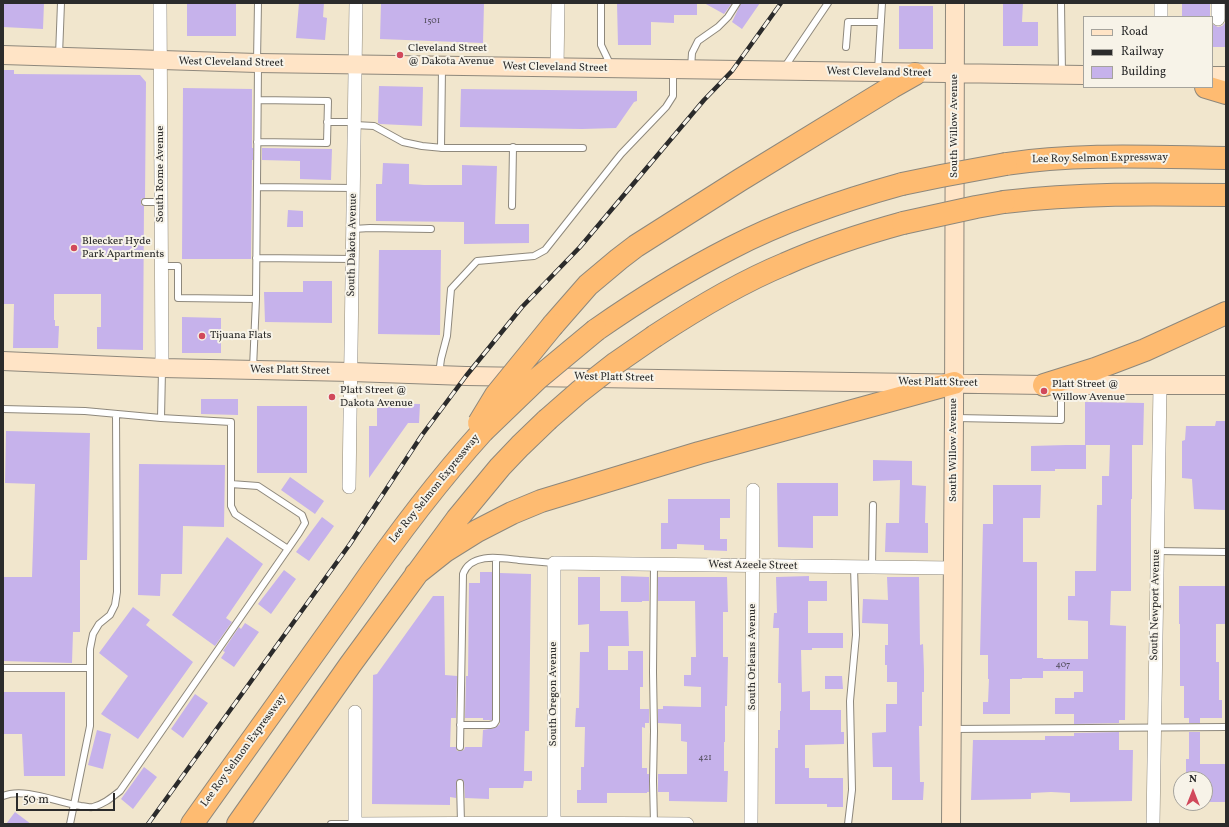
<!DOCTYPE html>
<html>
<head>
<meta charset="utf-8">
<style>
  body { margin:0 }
  #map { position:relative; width:1229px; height:827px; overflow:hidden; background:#f1e6cd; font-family:Vollkorn,serif }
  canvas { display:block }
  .frame { position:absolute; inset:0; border:4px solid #2b2b2b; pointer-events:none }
  .legend { position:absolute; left:1083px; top:16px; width:130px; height:72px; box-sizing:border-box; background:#f7f3e8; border:1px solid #a5a39c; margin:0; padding:5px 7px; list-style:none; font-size:12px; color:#2b2b2b }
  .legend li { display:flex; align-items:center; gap:8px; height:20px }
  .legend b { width:20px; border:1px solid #a5a39c }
  .north { position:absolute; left:1173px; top:771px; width:40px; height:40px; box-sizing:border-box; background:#f7f3e8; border:1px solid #a5a39c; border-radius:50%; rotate:0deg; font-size:11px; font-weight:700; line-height:16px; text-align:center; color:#2b2b2b }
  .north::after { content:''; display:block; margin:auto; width:14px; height:18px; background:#d1495b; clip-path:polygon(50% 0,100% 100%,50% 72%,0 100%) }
  .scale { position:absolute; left:16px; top:793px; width:99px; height:18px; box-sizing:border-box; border:2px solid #2b2b2b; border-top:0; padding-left:5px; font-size:12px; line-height:14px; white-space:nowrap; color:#2b2b2b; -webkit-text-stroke:3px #f7f3e8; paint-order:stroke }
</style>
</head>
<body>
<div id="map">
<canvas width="1229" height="827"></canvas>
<div class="frame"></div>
<ul class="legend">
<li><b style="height:5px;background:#ffe4c6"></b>Road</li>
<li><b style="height:5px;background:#2b2b2b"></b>Railway</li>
<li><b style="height:11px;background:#c6b2eb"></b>Building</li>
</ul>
<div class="north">N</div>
<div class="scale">50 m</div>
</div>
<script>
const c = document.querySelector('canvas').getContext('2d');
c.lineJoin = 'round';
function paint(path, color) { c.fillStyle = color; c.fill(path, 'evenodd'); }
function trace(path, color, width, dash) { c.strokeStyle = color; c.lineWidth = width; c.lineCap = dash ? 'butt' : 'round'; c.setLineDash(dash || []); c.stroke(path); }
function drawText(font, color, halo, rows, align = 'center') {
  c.font = font + ' Vollkorn,serif'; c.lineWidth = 4; c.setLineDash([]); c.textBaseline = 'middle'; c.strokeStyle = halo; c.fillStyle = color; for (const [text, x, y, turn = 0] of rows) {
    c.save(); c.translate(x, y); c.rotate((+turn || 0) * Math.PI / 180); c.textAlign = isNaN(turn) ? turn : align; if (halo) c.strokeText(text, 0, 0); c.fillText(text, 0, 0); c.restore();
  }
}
const building = new Path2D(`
  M3,3H44L43,29L3,27Z
  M187,3H236V36H187Z
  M299,3H324L323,17L327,18L325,40L296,38Z
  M381,3H484L483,43L380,39Z
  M617,3H697V15H674V23L651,22V45H618Z
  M704,3H732L724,14Z
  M741,3H760L742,29L732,22Z
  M1003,3H1023L1022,22H1038V46H1003Z
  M1182,3H1210V17H1182Z
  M899,6H933V49H899Z
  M1226,19V47H1212V24L1218,27L1222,26L1225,23Z
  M3,70H14V74L140,75L146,82L145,198L141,199V205L144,206L143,350L97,349V327H101V294H54V320H55V326H59L58,348H13L14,304H3Z
  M379,86L423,87L422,126L380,124L378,123Z
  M183,88L252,89V148H253V160H252L251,259H182Z
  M461,89L637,91V101L634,102L616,128L582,129L460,127Z
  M262,148L332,149L331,180L300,179V161L262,160Z
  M383,163L409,164V184L424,185H462V165L497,166L495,224H529V243L464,244V222L376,221V184H382Z
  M288,210L303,211V227H287Z
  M379,250H441L440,335L378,334Z
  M303,281H332V323L265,322L264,292H303Z
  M182,317L221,318V353H182Z
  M201,399H238V415L201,414Z
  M1085,402L1144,403L1143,445H1132V499H1131V591H1111L1110,625L1126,626L1125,720H1119V723L1074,724V714H1055V698H1074V692H1083V671H1043V678H1022V679H1010V714H983V702H988L989,679H988V655H980L983,524H993V485H1041L1040,518H1023V562H1037V658H1043V659H1088V621L1068,620V596H1075V571H1096L1097,505H1102V476H1109L1110,445H1085Z
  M377,403L420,404L419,423H408L369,478V426H377Z
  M257,406H307V473H257Z
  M1216,421H1226V510L1194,509L1192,479L1182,478V441L1185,440L1186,426H1215Z
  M6,431L90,433L87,560H80V632H73L72,663L3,661V577H32L35,484L5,483Z
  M1066,445H1086V469H1055V471H1031V446Z
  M873,460L912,461V485L926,486L925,523H928V553L885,552L886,523H899L900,480L873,481Z
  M139,464L225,465L224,527L183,526L182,574H161L160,596L138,595Z
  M290,477L324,501L315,514L281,490Z
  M777,483H838V516H813V548L778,547Z
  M668,499H730V518H720V539H727V551L704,550V545L677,544V549H661V523H668Z
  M322,517L334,526L309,561L296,552Z
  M227,537L263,564L226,618L232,622L215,646L172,615Z
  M284,570L296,579L271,614L258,604Z
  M480,572H492V720H483V718H465L466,676H468L469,583H480Z
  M500,573L531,574L529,731H525L524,771H532V781H524L523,788H489V799L465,798L464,782L462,779H460L456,781V798L450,797V805L372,804L373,675L377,674L433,596H444L445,675L457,676L456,718H451L450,747H456L457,751H460L464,750L465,747H482L483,730L495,728L500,724Z
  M621,576L649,577V601H642V602H621Z
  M809,576V581H827V601H808V633H843V648H812V650H801L802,692L810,691V710H841V732H844V744L805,745V768H809V778H843V807H827V804H775V748H778V730H780V711H781V683H778L779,628H773L774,613H777L776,577Z
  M578,577H600V611H628L629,646H608V670H628V651H643V687H640V709H649V723H645V728L642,727V768H647V774H649V792H647V793H607V803H577V790H581V767H584L585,727H575L576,708H579L580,652H589V624L578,625Z
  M658,577H727L728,612H723V657H728L727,706H725V742H724V771H728L727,802L669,801V792H658V774H687V742L681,741V724L658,723V709H663V706L701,707V687L684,686V675H691V657H696L695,601H658Z
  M887,577H919L920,645L923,644L924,671V692H922V726H919L920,782H924L923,800H892V767H873L872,733L886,732V704H897V682H887V665H885V645H888V624L862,623L863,599L888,600Z
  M1179,586H1226V624H1216V662H1219V700H1222V718H1200V723H1189V718H1184V686H1180V624H1179Z
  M133,607L150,620L146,625L193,662L138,739L101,714L128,676L99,653Z
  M245,623L259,632L234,667L221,658L225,652L223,651L239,627L241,629Z
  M825,676H842L843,689H825Z
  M3,692H65V776H24L22,734H3Z
  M195,694L208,703L183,738L171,729Z
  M97,730L111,734L103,769L88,765Z
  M1119,732V750H1133L1132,801L1070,802V793L1051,792L1031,793V799L971,800L973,740H1045V736H1074V733Z
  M1189,732H1200V764H1226V802H1205V779H1186V759H1189Z
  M144,767L157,777L133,809L121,799Z
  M15,812L31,824H6Z`);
const lane = new Path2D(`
  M601,3V45L611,66
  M1061,3L1062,74
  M846,47L848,22H881
  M59,55L61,3
  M257,61L258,3
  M691,68L692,53L698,41L718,27L728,17L737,3
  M784,68L828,3
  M878,70L882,3
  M327,122H355
  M355,125L374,126L403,142L422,146L443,148H583
  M257,142L327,143L328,101L258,100
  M441,148L442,68
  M257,187L354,188
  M145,202H161
  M512,206L513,147
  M353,229L370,228L431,229
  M256,258L353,259
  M161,266H178V298L256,299L253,368
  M256,299L258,65
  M439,374L441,359L447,336L451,289L477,261L534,256L545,250L621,154L666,107L673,96V71
  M3,409L85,411L161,418L231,422V506L235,514L288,549
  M161,418L162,370
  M956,418L1061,420V387
  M1157,551L1226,552
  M654,564L653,672L654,731L653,781L654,824
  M872,567L873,505
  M3,668H90
  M460,725H490L494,724L496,721V558
  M953,729L1226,727
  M460,747L463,574C471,552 501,558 519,560C531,561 542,562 554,563
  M460,783L461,823
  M3,796C25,787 58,803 81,806C85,806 90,808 93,807C104,804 111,798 120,791L299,533L305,523L302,515L258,486L231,484
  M70,824L90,726V649L93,634L99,624L110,615L115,605L117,592L116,414
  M331,824H355
  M848,824L852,790L850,701L856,635L854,567`);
const street = new Path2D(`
  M160,3L162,368
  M1218,3V19
  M1161,17V3
  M557,68L558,3
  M349,487L356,3
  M355,712V824
  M355,824L554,823L687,824
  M554,824V563L953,568
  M751,824L753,490
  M1153,824L1160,386`);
const secondary = new Path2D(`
  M3,55L257,63L1084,75
  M1212,76H1226
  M3,361L162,368L352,372L466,376L1044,385H1226
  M951,824L954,418L955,3`);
const highway = new Path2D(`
  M1206,87L1226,93
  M1006,164C1078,153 1153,157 1226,158
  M1004,202C1078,193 1152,194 1226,195
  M553,325L588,285L619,259L636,246L740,180L892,87L915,74
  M596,330C639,300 684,272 731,248C785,220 844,200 902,184
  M655,336C696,309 739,283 785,264C823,247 863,234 903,223
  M1044,385L1095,369L1145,350L1226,313
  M416,574L445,551L477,531L512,513L541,501L699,453L954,383
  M192,824L354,597C394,539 436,483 483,431
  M238,824L350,665L457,519L500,467L520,446L547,420`);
const rail = new Path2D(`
  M148,824L350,544L422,435L466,376L522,307L580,247L704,100L732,71L781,3`);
const highwayBridge = new Path2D(`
  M902,184L941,176L1006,164
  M903,223L976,207L1004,202
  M547,420L579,392L616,363L655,336
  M479,423L496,395L553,325
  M483,431L537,379L596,330`);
const markers = [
  [400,55,4,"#d1495b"],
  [74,248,4,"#d1495b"],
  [202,336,4,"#d1495b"],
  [1044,391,4,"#d1495b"],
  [332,397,4,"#d1495b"]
];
const numberNames = [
  ["1501",432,21],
  ["407",1063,665],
  ["421",705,758]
];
const poiNames = [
  ["Cleveland Street",408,49],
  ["@ Dakota Avenue",408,62],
  ["Bleecker Hyde",82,242],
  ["Park Apartments",82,255],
  ["Tijuana Flats",210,336],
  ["Platt Street @",1052,385],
  ["Willow Avenue",1052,398],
  ["Platt Street @",340,391],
  ["Dakota Avenue",340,404]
];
const streetNames = [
  ["West Cleveland Street",231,63,1],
  ["West Cleveland Street",555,68,1],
  ["West Cleveland Street",879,73,1],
  ["South Willow Avenue",955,126,-90],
  ["Lee Roy Selmon Expressway",1100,159,-1],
  ["South Rome Avenue",161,174,-90],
  ["South Dakota Avenue",353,245,-89],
  ["West Platt Street",290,371,1],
  ["West Platt Street",614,378,1],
  ["West Platt Street",938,383,1],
  ["South Willow Avenue",954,450,-90],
  ["Lee Roy Selmon Expressway",435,489,-51],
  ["West Azeele Street",753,566,1],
  ["South Newport Avenue",1156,605,-89],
  ["South Orleans Avenue",753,657,-90],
  ["South Oregon Avenue",554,694,-90],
  ["Lee Roy Selmon Expressway",244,751,-54]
];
paint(building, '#c6b2eb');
trace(lane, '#8e887c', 8);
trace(street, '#8e887c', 14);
trace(secondary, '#8e887c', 20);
trace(highway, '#8e887c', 24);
trace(lane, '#fff', 6);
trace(street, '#fff', 13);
trace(secondary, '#ffe4c6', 18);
trace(highway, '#febb71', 22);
trace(rail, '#2b2b2b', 4.5);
trace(rail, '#f7f3e8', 3, [9]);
trace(highwayBridge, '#8e887c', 24, []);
trace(highwayBridge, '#febb71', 22);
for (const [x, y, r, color] of markers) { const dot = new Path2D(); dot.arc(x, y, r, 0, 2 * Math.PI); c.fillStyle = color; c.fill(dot); trace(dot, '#f7f3e8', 1.5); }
drawText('9px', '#524d5b', null, numberNames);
drawText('11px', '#2b2b2b', '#f7f3e8', poiNames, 'left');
drawText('11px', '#2b2b2b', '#f7f3e8', streetNames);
</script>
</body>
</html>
